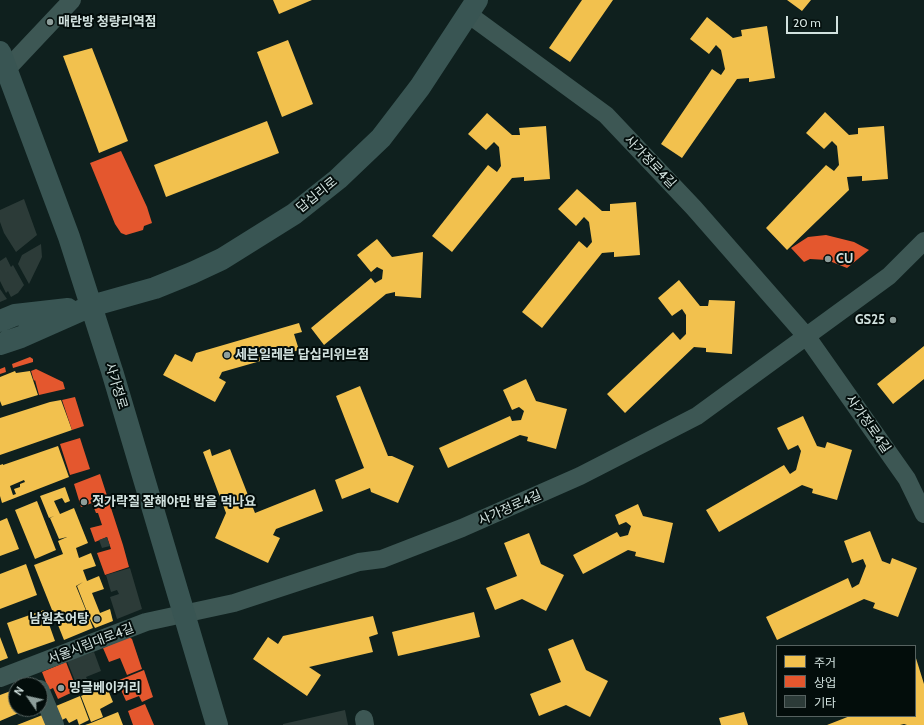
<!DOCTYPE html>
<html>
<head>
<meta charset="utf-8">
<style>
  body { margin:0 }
  #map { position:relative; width:924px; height:725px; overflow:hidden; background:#0f201e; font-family:Cabin,"Noto Sans KR",sans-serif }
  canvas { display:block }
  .legend { position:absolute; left:776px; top:645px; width:140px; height:72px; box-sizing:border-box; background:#030d0b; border:1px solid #566260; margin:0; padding:5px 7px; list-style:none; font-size:12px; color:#d2e2df }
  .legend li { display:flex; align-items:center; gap:8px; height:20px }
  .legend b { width:20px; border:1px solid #566260 }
  .north { position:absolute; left:8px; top:677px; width:40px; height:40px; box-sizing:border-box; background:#030d0b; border:1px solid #566260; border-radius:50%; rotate:304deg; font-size:11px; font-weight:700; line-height:16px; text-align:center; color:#d2e2df }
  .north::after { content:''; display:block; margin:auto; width:14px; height:18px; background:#8e9e9b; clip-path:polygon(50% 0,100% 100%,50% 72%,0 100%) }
  .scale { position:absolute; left:786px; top:16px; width:52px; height:18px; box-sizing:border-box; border:2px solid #d2e2df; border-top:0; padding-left:5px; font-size:12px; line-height:14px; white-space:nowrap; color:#d2e2df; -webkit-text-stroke:3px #030d0b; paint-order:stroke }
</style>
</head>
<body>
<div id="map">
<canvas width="924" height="725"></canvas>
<ul class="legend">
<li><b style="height:11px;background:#f2c14e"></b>주거</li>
<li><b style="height:11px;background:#e4572e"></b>상업</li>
<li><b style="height:11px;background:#2c3b38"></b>기타</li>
</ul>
<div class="north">N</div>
<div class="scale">20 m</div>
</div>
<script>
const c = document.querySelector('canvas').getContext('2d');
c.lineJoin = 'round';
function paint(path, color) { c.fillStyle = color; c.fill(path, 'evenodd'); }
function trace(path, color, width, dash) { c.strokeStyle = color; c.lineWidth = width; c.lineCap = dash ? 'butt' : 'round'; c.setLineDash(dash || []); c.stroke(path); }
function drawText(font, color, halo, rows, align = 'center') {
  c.font = font + ' Cabin,"Noto Sans KR",sans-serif'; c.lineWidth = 4; c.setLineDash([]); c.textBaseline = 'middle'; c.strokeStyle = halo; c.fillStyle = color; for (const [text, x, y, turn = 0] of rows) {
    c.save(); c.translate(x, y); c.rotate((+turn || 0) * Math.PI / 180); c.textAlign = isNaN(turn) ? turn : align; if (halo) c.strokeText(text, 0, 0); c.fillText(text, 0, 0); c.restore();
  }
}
const homes = new Path2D(`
  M273,0H312L279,14Z
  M582,0H613L570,62L549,48Z
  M787,0H811L802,11Z
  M707,17L733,38L742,36L741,30L767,26L775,78L749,82V78L737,79L682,158L661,144L712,69L721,75L725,69L721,50L716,45L709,54L690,39Z
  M288,40L313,104L282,117L257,52Z
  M92,48L128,141L99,153L63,56Z
  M825,112L849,135L858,134V128L884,126L888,179L862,181V176L847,177L849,190L787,250L766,228L826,165L834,171L839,165L837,146L832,141L824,149L806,133Z
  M487,113L512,135H520L519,128L546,126L550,179L524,181V177L512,178L452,252L432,236L488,165L497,172L501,166L499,147L494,142L486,150L468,134Z
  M267,121L279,153L166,197L154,165Z
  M577,189L602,211H610V204L636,202L640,255L614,257V252L602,253L542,328L522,312L579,241L587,248L592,242L589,222L584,217L576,226L558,209Z
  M377,239L392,257L423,252L421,298L395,296V292L386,294L324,345L311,328L371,278L375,283L382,279L383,270L377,267L371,272L357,255Z
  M679,280L700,306H708L709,300L735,301L732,354L706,352V348L694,347L625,413L607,394L673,332L680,340L686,334V315L682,309L672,316L658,298Z
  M299,323L302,332L294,334L299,350L222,372L219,378L226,382L215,402L163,375L175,354L192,362L196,353Z
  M924,346V379L893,404L877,384Z
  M15,371L16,373L30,371L38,395L2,406L0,401V377Z
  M526,379L536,401L567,409L556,449L527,441L528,437L520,435L448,468L439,448L510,416L512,421L521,420L524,411L519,407L512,410L503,390Z
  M360,386L388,456H392L414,466L398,503L371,492L370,488L342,499L335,480L364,468L336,396Z
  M61,400L72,430L0,455V418L50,402Z
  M803,416L817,446L825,448L827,442L852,450L837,500L812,493L813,489L802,485L719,532L706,510L784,465L790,474L796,470L801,451L798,445L788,450L777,428Z
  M58,446L69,477L2,503L0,496V465L3,464V465ZM24,480L25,482L20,484V487L14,489L16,494L13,495L10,486Z
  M210,449L212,456L230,449L255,513L315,489L323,511L276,529L273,535L280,538L268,563L215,538L226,513L203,452Z
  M65,487L70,501L65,503L62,498L54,501L60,514L74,508L88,543L76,548L79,558L91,553L96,566L83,570L87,581L99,576L104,589L92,593L100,613L110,609L113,621L95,628L89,617L77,586L83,582L76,586L93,628L64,640L34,565L63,554L58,541L67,537L59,539L50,518L54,516L49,518L40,496Z
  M37,501L56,550L35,559L15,510Z
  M638,504L643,516L673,523L664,563L635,556L636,552L628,550L583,574L573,555L617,532L620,537L628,535L631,526L626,522L619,525L615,515Z
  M7,518L19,549L0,556V521Z
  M870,531L882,561L890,564L892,558L917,568L898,617L873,608L875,603L864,599L777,640L766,617L848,578L852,588L859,584L866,566L863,559L852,563L844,541Z
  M529,533L541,564L564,575L546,611L522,599L495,610L486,588L517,576L504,543Z
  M26,564L37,595L0,609V574Z
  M44,610L55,641L18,654L7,623Z
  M474,612L480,637L398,656L392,632Z
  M373,616L378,634L369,637L373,652L309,667L321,675L307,696L253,659L268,637L278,644L283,636Z
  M0,637L8,658L0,661Z
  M573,639L586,670L608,681L590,717L566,705L539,716L530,694L561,682L548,649Z
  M915,655L924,684V725H907L904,724L900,725H827L850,716H915Z
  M106,685L113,702L100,709L103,717L91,722L81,696Z
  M16,689V709H28L0,721V695Z
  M80,696L89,720L79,725L77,719L69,723L66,718L62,720L56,706Z
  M118,712L123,725H85L91,723Z
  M744,712L748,725H721L719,718Z
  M45,714L49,725H17Z`);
const shops = new Path2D(`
  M121,151L147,207L152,223L144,226L143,230L126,235L121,233L115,224L90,163Z
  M826,235L854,242L869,250L847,268L827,260L810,259L804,262L791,248L808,237Z
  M30,357L33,359V362L13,368L12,364Z
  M5,367L6,372L0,374V369Z
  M36,369L63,382L65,389L39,395L35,380L34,381L31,371Z
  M75,397L84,426L72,430L62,400Z
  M80,438L90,469L70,475L60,444Z
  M100,474L123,545L129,567L105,575L97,553L111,549L107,537L95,542L90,528L102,525L98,513H96L92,503L81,507L74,484Z
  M129,637L132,639L142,669L127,675L120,658L109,662L103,648Z
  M66,662L77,690L58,699L53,688L49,690L42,672Z
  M144,670L153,697L142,702L139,696L126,701L117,681Z
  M145,704L154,725H133L128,711Z`);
const building = new Path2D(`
  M24,199L37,235L16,252L4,233L0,222V210Z
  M41,244L42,257L29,284L18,264L22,255Z
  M6,257L11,267L13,265L24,285L18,293L11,297L8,291L6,293L0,281V261Z
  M0,289L7,299L0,302Z
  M107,537L110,546L102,548L99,540Z
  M130,568L142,609L117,619L110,597L119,594L117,590L111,592L106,575Z
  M94,652L101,671L86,677L89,683L78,688L67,661Z
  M345,710L348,725H283V724Z`);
const minor = new Path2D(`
  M468,14L606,115L694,208L807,337L907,479L924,514
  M7,69L72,0
  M0,678L146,622L234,603L359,562L382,559L462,528L580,476L697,416L889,276L924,241
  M40,689L55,725
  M364,719L365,725`);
const secondary = new Path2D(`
  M0,52L69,237L112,371L217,725
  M0,321L15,315L68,309
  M0,344L21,337L91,306L155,288L192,273L222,259L294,214L338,179L381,138L420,87L477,0`);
const markers = [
  [50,22,4,"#8e9e9b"],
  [828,259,4,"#8e9e9b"],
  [893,320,4,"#8e9e9b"],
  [227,355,4,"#8e9e9b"],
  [84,502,4,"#8e9e9b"],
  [97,619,4,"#8e9e9b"],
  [61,688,4,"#8e9e9b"]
];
const poiNames = [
  ["매란방 청량리역점",58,22],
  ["CU",836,259],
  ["GS25",885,320,"right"],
  ["세븐일레븐 답십리위브점",235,355],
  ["젓가락질 잘해야만 밥을 먹나요",92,502],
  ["남원추어탕",89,619,"right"],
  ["밍글베이커리",69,688]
];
const streetNames = [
  ["사가정로4길",650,162,46],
  ["답십리로",317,195,-39],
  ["사가정로",116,386,73],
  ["사가정로4길",868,424,55],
  ["사가정로4길",510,508,-24],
  ["서울시립대로4길",91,644,-21]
];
paint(homes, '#f2c14e');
paint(shops, '#e4572e');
paint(building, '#2c3b38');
trace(minor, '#3d5754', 18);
trace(secondary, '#395553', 22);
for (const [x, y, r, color] of markers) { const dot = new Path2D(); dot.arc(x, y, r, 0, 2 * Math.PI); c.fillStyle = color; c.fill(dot); trace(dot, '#030d0b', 1.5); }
drawText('bold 13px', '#d2e2df', '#030d0b', poiNames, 'left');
drawText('13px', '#d2e2df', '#030d0b', streetNames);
</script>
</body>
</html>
